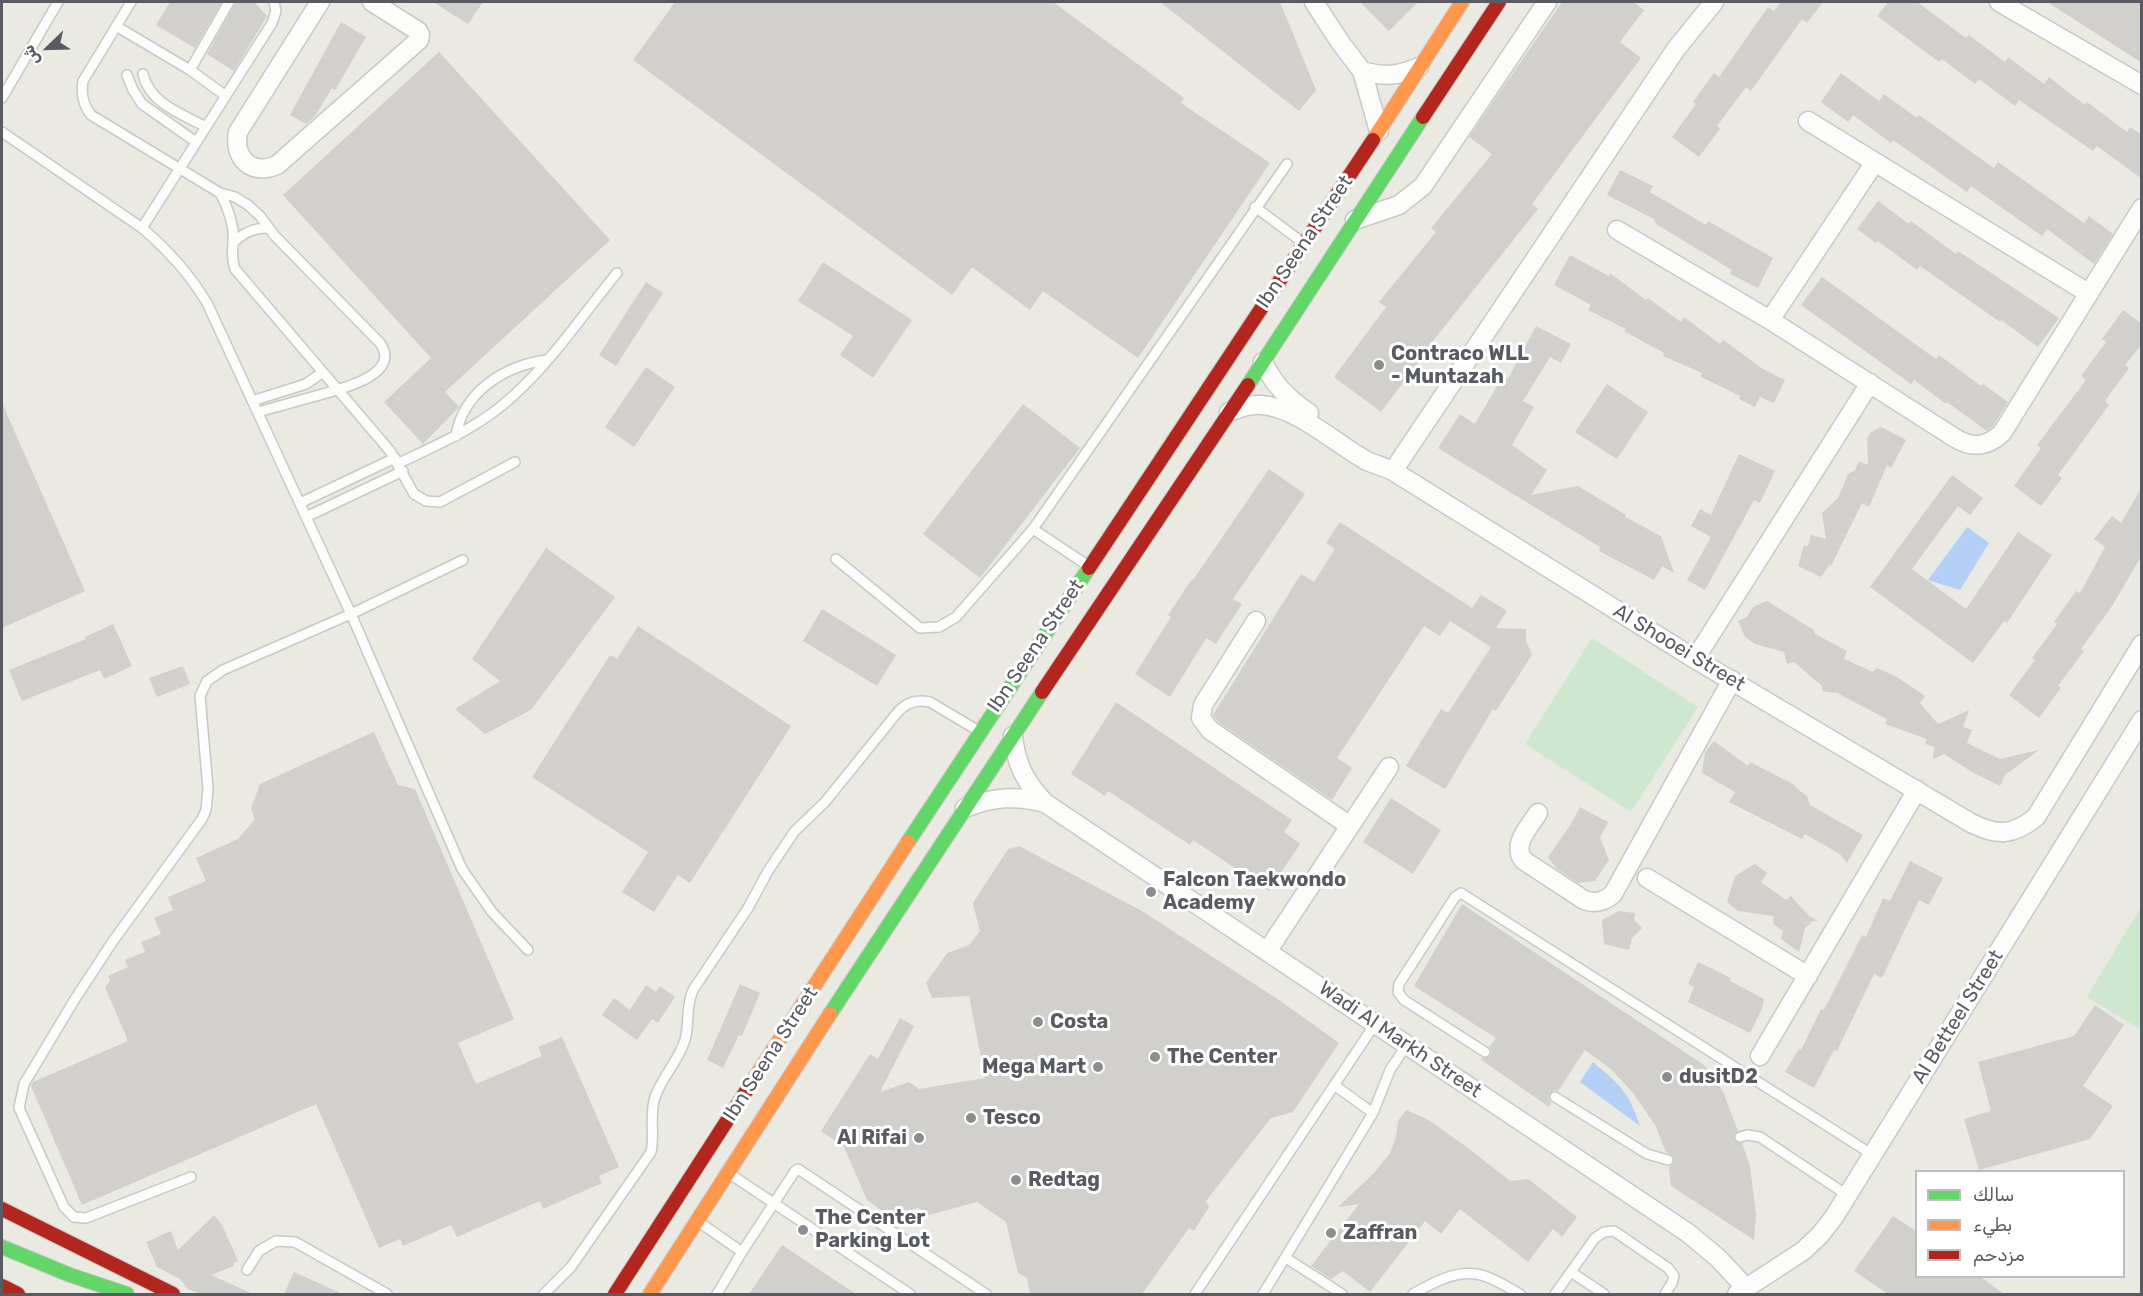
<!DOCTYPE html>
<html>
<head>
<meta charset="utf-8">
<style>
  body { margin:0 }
  #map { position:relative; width:2143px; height:1296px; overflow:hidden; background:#eae9e2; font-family:Rubik,"Noto Naskh Arabic",sans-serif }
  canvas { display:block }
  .frame { position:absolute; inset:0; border:3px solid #585b62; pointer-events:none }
  .legend { position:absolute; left:1915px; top:1170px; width:210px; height:108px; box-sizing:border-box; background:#fff; border:2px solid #bcbdc0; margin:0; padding:8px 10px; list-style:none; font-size:18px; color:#585b62 }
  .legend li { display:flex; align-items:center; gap:12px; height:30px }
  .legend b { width:30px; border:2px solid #bcbdc0 }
  .north { position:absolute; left:18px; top:18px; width:60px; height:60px; -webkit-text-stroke:4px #fff; paint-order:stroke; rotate:247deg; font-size:16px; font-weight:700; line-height:24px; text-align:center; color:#585b62 }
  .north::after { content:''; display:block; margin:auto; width:21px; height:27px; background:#585b62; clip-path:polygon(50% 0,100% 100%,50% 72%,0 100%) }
</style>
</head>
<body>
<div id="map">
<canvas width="2143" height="1296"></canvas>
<div class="frame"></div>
<ul class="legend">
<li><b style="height:8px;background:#63d668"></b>سالك</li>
<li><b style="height:8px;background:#ff974d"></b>بطيء</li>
<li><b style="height:8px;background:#b3261e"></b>مزدحم</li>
</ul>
<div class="north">ش</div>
</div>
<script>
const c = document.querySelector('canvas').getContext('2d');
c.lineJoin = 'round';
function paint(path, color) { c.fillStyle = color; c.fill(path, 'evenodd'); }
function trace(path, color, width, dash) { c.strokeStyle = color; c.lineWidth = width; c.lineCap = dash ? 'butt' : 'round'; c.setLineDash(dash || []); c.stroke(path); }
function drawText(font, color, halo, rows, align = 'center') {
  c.font = font + ' Rubik,sans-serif'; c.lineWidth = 6; c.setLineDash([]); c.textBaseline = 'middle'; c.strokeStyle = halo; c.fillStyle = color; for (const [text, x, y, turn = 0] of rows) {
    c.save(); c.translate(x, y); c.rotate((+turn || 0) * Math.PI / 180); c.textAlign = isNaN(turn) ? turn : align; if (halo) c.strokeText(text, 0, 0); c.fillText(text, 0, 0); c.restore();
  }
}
const green = new Path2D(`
  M1592,638L1698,707L1631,812L1525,744Z
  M2141,907V1030L2087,997Z`);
const water = new Path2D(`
  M1967,527L1989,543L1960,590L1928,580Z
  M1593,1062C1620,1085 1629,1092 1640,1126L1580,1082Z`);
const building = new Path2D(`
  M170,2H222L195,48L156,25Z
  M236,2H254L267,16L234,71L207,54Z
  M433,2H483L468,24Z
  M675,2H1053L1184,98L1181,103L1270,163L1138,358L1043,291L1030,310L972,267L952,295L633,60Z
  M1160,2H1280L1316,90L1299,111Z
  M1360,2H1418L1389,31Z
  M1562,2H1633L1644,10L1620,42L1641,58L1532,204L1538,209L1425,351L1426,352L1381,412L1334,377L1386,307L1379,302L1436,232L1431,228L1492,154L1469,137Z
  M1777,2H1823L1807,23L1802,19L1751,91L1746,87L1717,126L1720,129L1699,157L1672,137L1696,104L1693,102L1714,73L1719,77L1768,7L1774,11L1780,3Z
  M1888,2H1917L1966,38L1969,35L2005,62L2008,57L2044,84L2049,77L2085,105L2087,102L2127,132L2130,127L2142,135V179L2097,146L2093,151L2019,100L2015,106L1979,79L1975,84L1942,59L1939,62L1877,16Z
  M2047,2H2142V63L2108,41Z
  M341,22L366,37L335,90L332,88L315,116L306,124L290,115Z
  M439,52L610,240L445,392L459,407L423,444L384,402L431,358L283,195Z
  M1841,73L1879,101L1884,94L1917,118L1919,115L1994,168L1998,162L2084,223L2089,216L2113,234L2094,264L2047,229L2042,236L1971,186L1967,192L1893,140L1891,143L1853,115L1848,122L1821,102Z
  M1620,170L1653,186L1650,192L1706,225L1708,221L1773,258L1758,288L1730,274L1732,270L1656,224L1654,219L1607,195Z
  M1878,201L1909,224L1911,221L1956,254L1958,251L2059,318L2038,347L2001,320L2000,322L1920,266L1917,270L1878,241L1876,243L1857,229Z
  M1570,255L1609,276L1610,273L1646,300L1648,298L1681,322L1684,317L1720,344L1723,340L1763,369L1785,380L1774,403L1760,397L1755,407L1739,399L1740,396L1701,377L1702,373L1663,356L1664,353L1624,331L1626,329L1588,310L1591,305L1554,285Z
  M823,262L912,320L873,378L840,355L853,336L798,301Z
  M1822,277L1936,359L1939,355L1981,386L1983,384L2008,402L1993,426L1987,431L1947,402L1946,404L1914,380L1911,384L1801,305Z
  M646,282L663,293L616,366L599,355Z
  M2123,310L2142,324V344L2125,365L2129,368L2105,401L2109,405L2058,475L2062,478L2041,506L2014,486L2041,448L2037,445L2086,380L2081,376L2106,342L2102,339Z
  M1536,326L1571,344L1561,363L1550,357L1523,401L1534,407L1512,445L1547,470L1531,495L1578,486L1626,515L1625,517L1661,536L1674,573L1662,566L1654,580L1599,551L1600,547L1438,448L1460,414L1475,424L1503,376L1508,379Z
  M646,367L675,387L634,447L605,427Z
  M1607,384L1648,412L1617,459L1575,432Z
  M2,403L85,591L2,628Z
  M1023,404L1080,448L980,578L923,534Z
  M1881,427L1906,440L1891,468L1887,465L1869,507L1862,503L1830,568V564L1821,577L1798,566L1804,545L1808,546L1811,535L1826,539L1822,513L1838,498L1848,474L1855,470L1859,461L1868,465L1867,438L1871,432Z
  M1739,454L1775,471L1760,503L1754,500L1705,590L1687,580L1711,537L1691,526L1700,509L1711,515Z
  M1269,469L1305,494L1233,599L1242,604L1216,644L1206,638L1170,697L1135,674L1171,617L1168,615L1192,579L1193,580Z
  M1952,475L1983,498L1970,515L1958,506L1912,569L1966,609L2018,532L2052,555L2007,623L2004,621L1973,663L1870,587Z
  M2142,487V555L2112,606L2081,649L2084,651L2058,686L2061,688L2039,718L2009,695L2035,660L2032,658L2057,624L2054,622L2076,591L2080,593L2105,547L2094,539L2112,516L2121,523Z
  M1340,522L1472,608L1481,595L1507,611L1496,628L1526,629V641L1532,655L1496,711L1493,709L1445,789L1406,766L1441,709L1448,713L1491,647L1450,621L1440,636L1424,626L1337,758L1352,768L1332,800L1218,722L1213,715L1301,574L1314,582L1335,549L1326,543Z
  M546,548L615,597L531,710L485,734L455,709L500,681L472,659Z
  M1767,601L1814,630L1815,634L1847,651L1844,659L1873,672L1877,668L1897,677L1925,696L1920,703L1938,724L1969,710L1963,727L1972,730L1967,743L2000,759L2039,750L2005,775L2000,786L1972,772L1944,754L1933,759L1934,747L1925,744L1927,739L1885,724L1887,719L1837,693L1822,691V686L1794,662L1787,664L1784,652L1755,644L1745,637L1738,621L1747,617L1753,607Z
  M822,609L896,655L877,686L803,641Z
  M113,624L132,666L104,679L100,670L22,701L9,670L86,639L85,637Z
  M638,626L791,726L690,883L678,875L654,912L622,892L648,852L532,777L610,655L617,659Z
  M183,666L190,684L157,697L149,678Z
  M1116,702L1292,820L1284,832L1300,844L1269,891L1193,840L1190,845L1108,791L1105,796L1071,774Z
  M374,732L398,785L415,789L514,1019L458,1043L476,1084L542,1056L538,1047L562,1037L619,1167L599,1176L602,1183L543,1209L540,1201L457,1237L451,1225L403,1246L400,1239L379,1248L316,1104L82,1205L31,1086L33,1082L128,1041L105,987L110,981L108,976L128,967L125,960L145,952L141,942L161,934L154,918L173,910L168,897L206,881L196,858L238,839L255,819L251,808L260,784Z
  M1714,741L1748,766L1750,762L1793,784L1800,791L1807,796L1810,805L1863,835L1847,863L1840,854L1805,834L1802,839L1729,802L1735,792L1702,773L1705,752Z
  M1391,798L1441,830L1413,874L1363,842Z
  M1580,807L1608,822L1600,838L1609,860L1595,881L1578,883L1556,868L1548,857L1571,824Z
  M1019,846L1142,911L1279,1000L1339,1043L1293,1112L1271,1118L1206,1201L1209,1207L1194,1231L1189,1228L1142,1294H1030L1027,1278L1018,1273L1006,1222L977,1202L929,1215L918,1208L888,1215L867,1200L844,1147L821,1131L870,1054L878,1059L900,1018L914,1026L880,1092L909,1082L919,1089L985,1078L969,996L932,998L926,983L947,953L969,945L980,931L973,903L1008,849Z
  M1910,861L1943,878L1929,905L1919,900L1882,978L1874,974L1837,1051L1834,1050L1814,1088L1785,1072L1799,1049L1801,1050L1821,1009L1824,1010L1862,935L1866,937L1883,898L1890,901Z
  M1755,864L1767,873L1761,882L1786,900L1791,896L1809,916L1818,921H1813L1805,928L1799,952L1781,939L1783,931L1773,924L1774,916L1738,911L1727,902L1735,876Z
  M1462,904L1701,1063L1712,1072L1724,1094L1738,1131L1734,1135V1139L1738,1143H1742L1750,1166L1756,1215L1754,1240L1671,1186L1669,1167L1673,1164L1674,1158L1666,1152L1655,1125L1633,1093L1611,1069L1585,1050L1558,1091L1555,1090L1550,1093L1548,1097L1551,1103L1549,1107L1480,1059L1490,1056L1492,1052L1489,1047L1496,1038L1414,986Z
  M1619,911L1635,913L1634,920L1642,928L1632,938L1629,950L1604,944L1602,920Z
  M1698,962L1731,978L1730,981L1764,999L1762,1009L1750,1033L1688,1002L1694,987L1688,984Z
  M740,984L760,993L742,1036L739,1035L723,1068L707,1060Z
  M646,985L656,992L660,986L675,997L658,1023L652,1019L637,1040L602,1015L614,998L630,1010Z
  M2095,1005L2124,1025L2083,1086L2113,1106L2090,1139L1979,1170L1964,1119L1991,1111L1978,1062L2074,1036Z
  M1406,1110L1427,1119L1468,1148L1510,1181L1528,1179L1577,1217L1562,1237L1553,1229L1528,1262L1460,1209L1441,1234L1425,1221L1370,1292L1343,1271L1331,1279L1311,1266L1359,1204L1338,1207L1374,1173L1390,1153L1396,1137L1398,1121Z
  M214,1215L222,1225L238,1261L233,1263L234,1266L211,1275L253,1294H201L188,1289L180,1279L157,1267L146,1242L171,1231L178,1250Z
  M1893,1216L1917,1232V1276H1979L2004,1294H1888L1854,1271Z
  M782,1245L856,1294H749Z
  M294,1272L343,1294H284Z`);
const lane = new Path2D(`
  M131,2L83,81C81,95 83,104 91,115L220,193L235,197L248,205L260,216L275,236L380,343C404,377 332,391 312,397C294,402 276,407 258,412
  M116,26L190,70L226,96
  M190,70L229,2
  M143,74C149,103 182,114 206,127
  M127,75L133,90L142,104L196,142
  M2,98L58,2
  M2,132L142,228C168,250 189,273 207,303L351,614L462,869L492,912L528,950
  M220,193C226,204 231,217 233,230C234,244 230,256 235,269L390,451L414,494L426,501L440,502L515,462
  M1255,207L1302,242
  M142,228L272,23L276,11L274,2
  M233,243C243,233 253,228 268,228
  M252,401L306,384L323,372
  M456,436C463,392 504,366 546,360
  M399,463C439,444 480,427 513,396C552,361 584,313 617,273
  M300,503L395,458
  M306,517L403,471
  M1033,529L1087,565
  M836,559L920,628L939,627L956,617L1033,529L1287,164
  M1485,1052L1404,1000L1398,992L1399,984L1455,897L1461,893L1873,1155
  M1334,1085L1373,1113
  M1555,1097L1647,1154L1668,1160
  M1740,1137L1747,1135L1760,1137L1847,1195
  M727,1172L910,1294
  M191,1177L86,1218L74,1217L64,1207L19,1108L24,1084L75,999L113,941L202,819L206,810L208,789L200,696L207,681L223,670L351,614L463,560
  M699,1222L742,1252
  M1286,1258L1342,1294
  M247,1270L259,1251L276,1241L295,1242L387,1294
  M1571,1272L1604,1294
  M544,1294L571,1267L651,1152C655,1134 649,1115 655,1097C662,1077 679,1060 685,1040C690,1022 685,1009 693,990L748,908L768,871L794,832L825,802L897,713C906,702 917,699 930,702L977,730
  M717,1294L742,1252L795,1171L798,1169L986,1294
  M1195,1294L1375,1024
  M1263,1294L1373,1113L1390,1070L1406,1046
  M1413,1294C1432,1283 1454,1271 1476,1274C1491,1276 1507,1287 1520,1294
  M1555,1294L1595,1238L1604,1232L1614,1231L1668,1268L1674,1276L1672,1283L1665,1294`);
const street = new Path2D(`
  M320,2L238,132C233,159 252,176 277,165L419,40L420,35L418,31L372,2
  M1314,2L1340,42L1362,71L1379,131
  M1999,2L2142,85
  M1362,71C1383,77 1399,76 1419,67
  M1808,121L2088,293
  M1355,220L1399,205L1423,186L1547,2
  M1617,230L1770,320L1955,438C1973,449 1987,447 2002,433L2142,208
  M1770,320L1875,162
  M1263,362C1274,385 1288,399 1309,413
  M1229,412C1239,408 1250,404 1261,405C1297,407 1336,444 1367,461C1376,465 1385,467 1393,471L1695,659L1971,823C1997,836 2013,836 2036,817L2142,644
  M1393,471L1676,49L1714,2
  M1256,621L1203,705L1201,718L1210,730L1350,826
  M1695,659L1870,383
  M1013,736C1016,764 1025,782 1045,803L1688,1233L1718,1258L1746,1288
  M965,808C993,797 1016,795 1045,803
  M1538,813C1529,827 1512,844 1523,860L1584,900C1595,904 1604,902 1613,894L1732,680
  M1647,878L1808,976
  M1268,950L1389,767
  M1760,1056L1917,790
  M1737,1294L1803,1251L1820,1235L1834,1217L2142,720`);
const fast = new Path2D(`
  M1248,385L1423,117
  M908,842L1089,568
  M830,1014L1042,692
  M2,1247L70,1275L127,1294`);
const slow = new Path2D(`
  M1373,140L1462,2
  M752,1082L908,842
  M650,1294L830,1014`);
const jam = new Path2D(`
  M1423,117L1499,2
  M1089,568L1373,140
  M1042,692L1248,385
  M2,1209L173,1294
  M2,1286L18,1294
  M615,1294L752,1082`);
const markers = [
  [1379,365,6,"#8b8d8f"],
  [1151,892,6,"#8b8d8f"],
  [1038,1022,6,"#8b8d8f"],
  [1155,1057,6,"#8b8d8f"],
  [1098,1067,6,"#8b8d8f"],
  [1667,1077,6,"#8b8d8f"],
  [971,1118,6,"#8b8d8f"],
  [919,1138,6,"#8b8d8f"],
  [1016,1180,6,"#8b8d8f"],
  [803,1230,6,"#8b8d8f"],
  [1331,1233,6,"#8b8d8f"]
];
const streetNames = [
  ["Ibn Seena Street",1305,242,-56],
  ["Ibn Seena Street",1036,646,-56],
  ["Al Shooei Street",1679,648,31],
  ["Al Betteel Street",1958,1017,-58],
  ["Wadi Al Markh Street",1400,1040,34],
  ["Ibn Seena Street",771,1054,-57]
];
const poiNames = [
  ["Contraco WLL",1391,354],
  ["- Muntazah",1391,377],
  ["Falcon Taekwondo",1163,880],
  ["Academy",1163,903],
  ["Costa",1050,1022],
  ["The Center",1167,1057],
  ["Mega Mart",1086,1067,"right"],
  ["dusitD2",1679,1077],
  ["Tesco",983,1118],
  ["Al Rifai",907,1138,"right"],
  ["Redtag",1028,1180],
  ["The Center",815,1218],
  ["Parking Lot",815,1241],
  ["Zaffran",1343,1233]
];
paint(green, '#cee8cf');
paint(water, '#b4d0f6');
paint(building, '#d1d0cc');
trace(lane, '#c8c8c7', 12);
trace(street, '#c8c8c7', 21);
trace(fast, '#c9c8c8', 16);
trace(slow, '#c9c8c8', 16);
trace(jam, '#c9c8c8', 16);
trace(lane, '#fcfcfb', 9);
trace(street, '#fcfcfb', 18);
trace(fast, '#63d668', 14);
trace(slow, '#ff974d', 14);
trace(jam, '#b3261e', 14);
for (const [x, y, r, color] of markers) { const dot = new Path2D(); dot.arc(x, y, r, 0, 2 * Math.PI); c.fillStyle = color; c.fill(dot); trace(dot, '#fff', 2); }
drawText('20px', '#585b62', '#fff', streetNames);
drawText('bold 20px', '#585b62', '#fff', poiNames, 'left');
</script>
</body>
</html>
